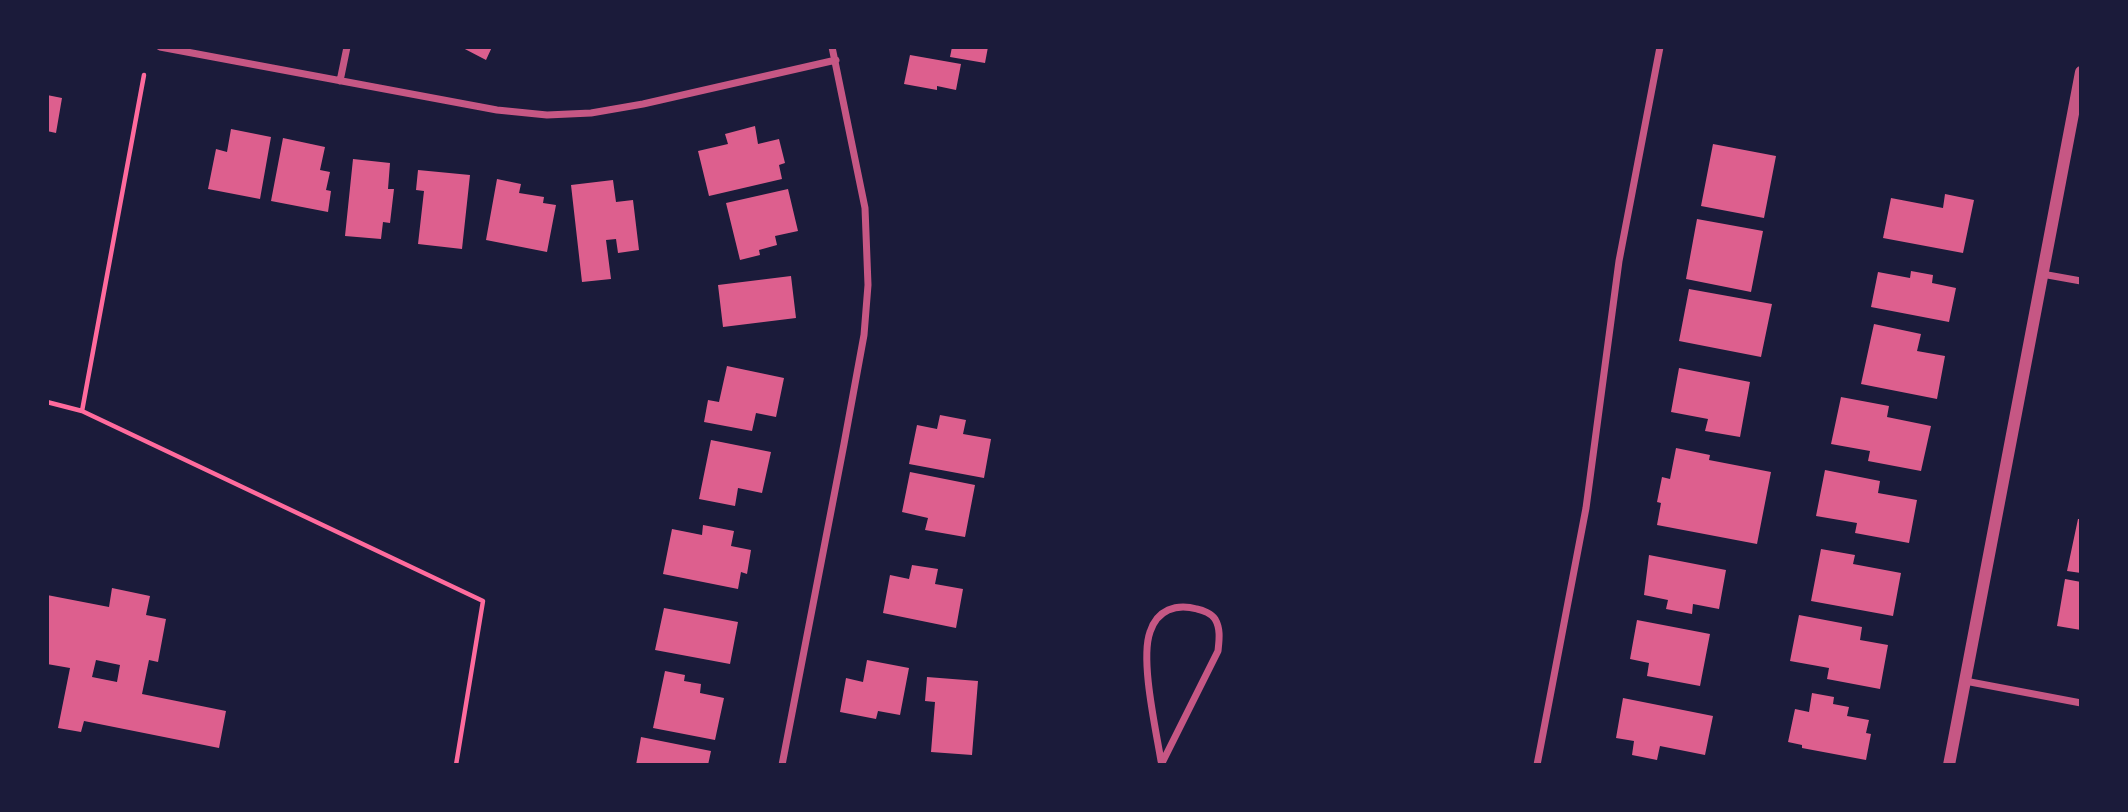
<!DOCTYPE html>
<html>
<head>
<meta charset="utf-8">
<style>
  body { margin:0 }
  #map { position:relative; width:2128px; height:812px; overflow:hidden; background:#1b1b3a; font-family:"Titillium Web",sans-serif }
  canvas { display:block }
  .frame { position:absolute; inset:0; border:49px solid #1b1b3a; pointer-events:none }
</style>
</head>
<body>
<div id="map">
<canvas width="2128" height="812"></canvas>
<div class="frame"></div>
</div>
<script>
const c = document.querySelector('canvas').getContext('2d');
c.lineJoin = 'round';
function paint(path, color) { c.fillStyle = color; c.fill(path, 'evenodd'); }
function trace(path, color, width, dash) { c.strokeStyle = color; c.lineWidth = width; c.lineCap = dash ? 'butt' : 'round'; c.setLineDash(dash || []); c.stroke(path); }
const building = new Path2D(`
  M461,47H492L486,60Z
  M952,47H988L985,63L950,57Z
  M910,55L961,64L956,90L937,86V90L904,84Z
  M47,95L62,98L56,133L47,131Z
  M755,126L758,144L779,139L785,163L779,165L782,179L709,196L698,151L728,144L725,134Z
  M231,129L271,137L260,199L208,189L216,149L227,152Z
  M283,138L325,147L320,170L330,172L326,190L331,191L328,212L271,201Z
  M1713,144L1776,156L1764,218L1701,206Z
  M353,159L390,163L388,189H394L390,223L383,222L381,239L345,236Z
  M418,170L470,175L462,249L418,244L424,191L416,190Z
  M497,179L521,184L519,193L544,197L543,203L556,205L547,252L486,240Z
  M613,180L616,202L633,200L639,250L618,253L616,239L606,240L611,279L582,282L571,185Z
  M788,189L798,231L775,236L777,245L759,250L760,255L740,260L726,203Z
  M1945,194L1974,200L1963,253L1883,238L1891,198L1943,208Z
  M1697,219L1763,231L1751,292L1686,279Z
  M1911,271L1933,275L1932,283L1956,288L1949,322L1871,307L1878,272L1910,278Z
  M791,276L796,318L723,327L718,285Z
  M1689,289L1772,304L1761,357L1679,341Z
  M1874,324L1921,334L1917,351L1945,356L1937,399L1861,384Z
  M727,366L784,378L776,417L756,413L752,431L704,422L708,400L719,402Z
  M1679,368L1750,382L1740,437L1705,431L1708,419L1671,412Z
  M1841,397L1889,406L1887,417L1931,426L1921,471L1868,461L1870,451L1831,444Z
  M940,415L966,420L963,434L991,439L984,478L909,464L917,425L937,429Z
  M711,440L771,452L762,493L738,488L735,506L699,499Z
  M1676,448L1710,455L1709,460L1771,472L1757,544L1657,525L1661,503L1657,502L1662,477L1670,479Z
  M1825,470L1880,481L1878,493L1917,500L1909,543L1855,533L1857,523L1816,516Z
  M910,472L975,485L965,537L925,530L928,518L902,512Z
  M2078,519H2081V573L2067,571Z
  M703,525L734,531L731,546L751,550L747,574L741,572L738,589L663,574L672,529L702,535Z
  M1821,549L1855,555L1853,564L1901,573L1893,616L1811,601Z
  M1649,555L1726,570L1719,609L1693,604L1692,614L1666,609L1668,600L1644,595Z
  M912,565L938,569L935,584L963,589L956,628L883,613L890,575L909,579Z
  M2065,579L2081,582V630L2057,626Z
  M112,588L150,596L146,615L166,619L158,662L149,660L142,694L226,711L219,748L84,721L81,732L58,728L70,668L47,664V595L109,607ZM96,660L120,665L117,682L92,677Z
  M664,608L738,622L730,664L655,650Z
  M1799,615L1862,627L1860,640L1888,645L1880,689L1827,679L1829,668L1790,661Z
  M1637,620L1710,634L1700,686L1647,676L1649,663L1630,659Z
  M867,660L909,668L900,715L878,711L876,719L840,712L846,678L863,682Z
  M665,671L685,675L684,681L701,684L700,693L724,698L715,740L653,728Z
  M927,677L978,681L972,755L931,752L935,702L925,701Z
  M1812,693L1834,697L1833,704L1849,707L1847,716L1869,720L1866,733L1871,734L1866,760L1802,748V745L1788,742L1795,709L1809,712Z
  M1623,698L1713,716L1705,755L1660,746L1657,760L1632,755L1634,741L1616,738Z
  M641,737L711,751L708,765H636Z`);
const path = new Path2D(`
  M144,75L82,411L483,601L456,765
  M47,402L82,411`);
const minor = new Path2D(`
  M160,47L497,110L547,115L591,113L643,104L836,60
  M340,81L347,47
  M2042,274L2081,281
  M1965,681L2081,703
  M782,765L844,444L864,335L868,285L865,208L832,47
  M1161,765L1218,651C1219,641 1221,629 1215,619C1212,614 1203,610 1197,609C1176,603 1157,610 1150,632C1140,660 1156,730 1161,761
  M1537,765L1586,508L1619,261L1660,47`);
const tertiary = new Path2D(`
  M1949,765L2081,72`);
paint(building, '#dd5f8e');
trace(path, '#ff6b9d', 4.5);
trace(minor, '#c65784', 7);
trace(tertiary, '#c65784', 12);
</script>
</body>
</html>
